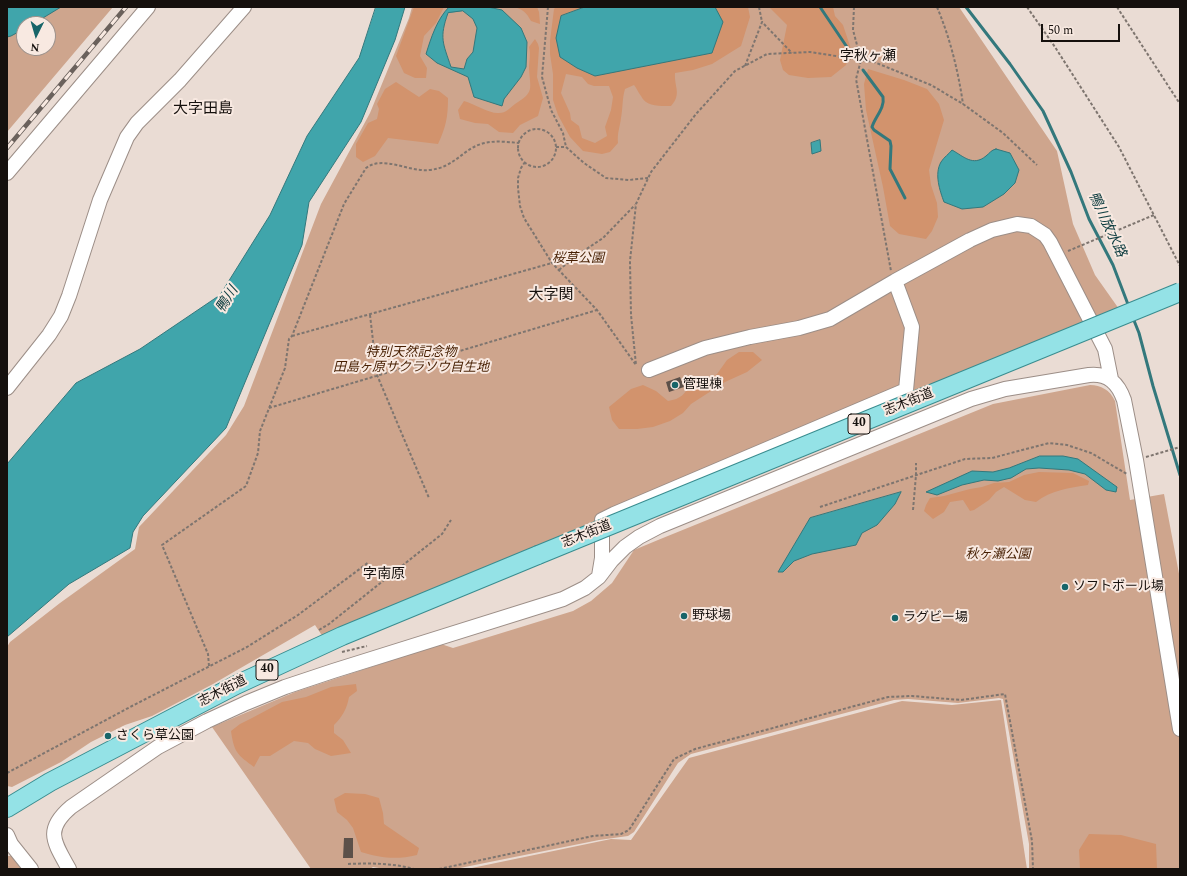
<!DOCTYPE html>
<html>
<head>
<meta charset="utf-8">
<style>
  body { margin:0 }
  #map { position:relative; width:1187px; height:876px; overflow:hidden; background:#eadcd4; font-family:Spectral,serif }
  canvas { display:block }
  .frame { position:absolute; inset:0; border:8px solid #15100d; pointer-events:none }
  .north { position:absolute; left:16px; top:16px; width:40px; height:40px; box-sizing:border-box; background:#f8e9e1; border:1px solid #9d928c; border-radius:50%; rotate:185deg; font-size:11px; font-weight:700; line-height:16px; text-align:center; color:#15100d }
  .north::after { content:''; display:block; margin:auto; width:14px; height:18px; background:#176569; clip-path:polygon(50% 0,100% 100%,50% 72%,0 100%) }
  .scale { position:absolute; left:1041px; top:24px; width:79px; height:18px; box-sizing:border-box; border:2px solid #15100d; border-top:0; padding-left:5px; font-size:12px; line-height:14px; white-space:nowrap; color:#15100d; -webkit-text-stroke:3px #f8e9e1; paint-order:stroke }
</style>
</head>
<body>
<div id="map">
<canvas width="1187" height="876"></canvas>
<div class="frame"></div>
<div class="north">N</div>
<div class="scale">50 m</div>
</div>
<script>
const c = document.querySelector('canvas').getContext('2d');
c.lineJoin = 'round';
function paint(path, color) { c.fillStyle = color; c.fill(path, 'evenodd'); }
function trace(path, color, width, dash) { c.strokeStyle = color; c.lineWidth = width; c.lineCap = dash ? 'butt' : 'round'; c.setLineDash(dash || []); c.stroke(path); }
function drawText(font, color, halo, rows, align = 'center') {
  c.font = font + ' Spectral,"Noto Sans JP",serif'; c.lineWidth = 4; c.setLineDash([]); c.textBaseline = 'middle'; c.strokeStyle = halo; c.fillStyle = color; for (const [text, x, y, turn = 0] of rows) {
    c.save(); c.translate(x, y); c.rotate((+turn || 0) * Math.PI / 180); c.textAlign = isNaN(turn) ? turn : align; if (halo) c.strokeText(text, 0, 0); c.fillText(text, 0, 0); c.restore();
  }
}
const green = new Path2D(`
  M7,7H113L7,132ZM24,24H48V48H24Z
  M412,7H959L1057,151L1073,224L1095,275L1119,309L1080,323L954,378L323,637L315,625L213,684L152,716L125,725L91,742L61,762L12,787L7,786V647L10,642L60,603L135,549L139,527L226,435L244,406L321,204L370,113L409,18Z
  M1090,385C1101,385 1110,390 1115,401L1130,500L1164,494L1180,579V869H1029V844L1003,699L999,698L958,703L908,699L894,700L691,754L678,763L634,832L628,836L599,840L455,869H385L373,867L370,869H311L212,727L295,692L441,644L453,648L573,611L591,601L612,583L634,550L658,540L993,404Z
  M1001,700L1027,869H467L611,839L631,840L689,758L902,701L952,705Z
  M7,856H14L22,869H7Z`);
const forest = new Path2D(`
  M414,7H444L436,23L424,36L420,56L427,68L426,78H415L404,73L396,56Z
  M513,7H537L539,12L540,24L531,21C526,12 523,9 513,7Z
  M556,7H585L561,16L677,59L712,53L715,7H748L750,17L741,46L712,64L693,70L675,73C674,87 682,94 671,106C660,106 646,107 641,96C638,92 637,89 634,85L625,89C622,99 623,108 621,118C620,127 617,133 618,143L610,152L602,154L583,151L570,137L558,115L553,100V74L550,54V41L554,9ZM566,74L582,77L588,84L594,86H609L613,97L611,110L605,127L607,136L595,143L582,138L579,126L571,120L570,113L561,93Z
  M769,7H833L835,16L843,25L851,49L846,65L831,77L808,78L789,75L783,70L780,60L787,25Z
  M535,39L538,44L539,48L537,77L543,98L538,116L520,125L513,133L499,132L488,124L475,123L460,119L458,110L464,101C474,104 490,114 499,113C506,113 510,108 515,104C535,92 530,89 529,68C529,61 531,55 529,47Z
  M868,69L904,80L927,89L939,104L944,120L929,170L931,185L937,203L938,217L932,231L926,239L899,234L890,226L883,187L866,110L864,84Z
  M396,82L419,97L430,89L439,91L448,98C448,117 446,127 438,144L388,138L375,156L363,162L356,157V144L368,123L377,119L379,109L377,104L385,89Z
  M739,352H753L762,360L747,372L725,382L691,404L683,413L670,421L653,427L637,429H619L612,420L609,407L631,389L643,385L656,391L668,401C681,399 685,394 691,383L707,380L717,374L727,360Z
  M1039,472L1073,473L1089,481L1088,485C1069,488 1051,490 1036,502L1025,500L1004,487L996,492L989,500L974,510L970,511L963,500L950,502L944,512L933,519L924,511L926,505L930,498L944,496L970,489L982,487L994,483L1009,482L1024,475Z
  M356,684L357,691L349,697C347,709 342,717 334,725V733L343,740L351,753L331,756L315,749L308,743L294,741L270,756H260L254,767C238,755 234,753 231,731L240,724L252,718L282,702L306,697L331,687Z
  M345,793L365,794L379,798L383,813L384,824L419,848L417,855C396,860 381,858 361,852L353,828L347,820L337,812L334,799Z
  M1089,834L1121,835L1156,844L1157,869H1080L1079,850Z`);
const water = new Path2D(`
  M7,7H61L33,24H24V29L11,36L7,37Z
  M376,7H405L395,40L361,122L309,202L302,245L226,428L143,516L133,532L130,548L69,584L7,637V464L76,383L140,349L220,295L270,215L307,136L359,58Z
  M449,7H488L502,10L521,28L527,42L526,67L521,77L504,99L502,106L474,97L468,77L437,63L426,54C431,38 437,19 449,7ZM463,11L473,19L477,28L473,52L467,59L464,69L451,67C443,43 439,38 448,13Z
  M585,7H715L723,22L712,53L595,76L577,68L560,57L556,38L561,16Z
  M820,140L821,151L812,154L811,143Z
  M996,149L1010,153L1019,170L1015,183L1004,194L983,207L962,209L944,202C940,191 934,174 941,162C944,157 949,154 952,150C963,156 973,167 986,156C990,153 991,150 996,149Z
  M1040,456H1063L1078,459L1117,487L1116,492L1106,490L1085,474L1069,470L1039,468L1026,469L1011,478L998,481L984,480L962,485L937,495L926,492L972,471L993,472L1009,468Z
  M901,492L895,504L877,525L862,533L856,545L812,554L794,561L783,572H778L810,518Z`);
const stream = new Path2D(`
  M820,7L851,53
  M966,7L1010,64L1043,111L1071,172L1089,219L1113,265L1129,307
  M863,70L883,97C885,108 875,117 872,127L874,130L890,141L891,146L890,169L905,198
  M1133,318L1139,333L1153,386L1180,475`);
const building = new Path2D(`
  M680,377L684,387L669,392L666,382Z
  M344,838H353V858H343Z`);
const path = new Path2D(`
  M548,7L542,77L551,110L563,133L566,147
  M759,7L762,22
  M854,7L853,30L861,60L856,79L891,271
  M937,7C950,38 958,70 963,104
  M1027,7L1055,47L1119,147L1180,266
  M1117,7L1180,104
  M745,66L762,22L792,53
  M518 148a19 19 0 1 1 38 0a19 19 0 1 1-38 0Z
  M556,147H566L584,163L606,178L629,180L648,178
  M525,162L521,168L518,178V188L520,206L524,218L552,263L597,310L636,365L631,315L630,261L636,204L651,172L696,114L735,71L767,54L810,52L874,62L931,85L963,104L1003,133L1037,165
  M1068,251L1154,215
  M559,270L576,256L603,238L635,205
  M370,315L377,375L429,498
  M292,336L552,263
  M269,408L597,310
  M1146,457L1180,447
  M820,507L965,459L992,458L1049,443L1067,445L1091,453L1127,474
  M913,510L916,475V463
  M319,630L329,624L442,534L451,520
  M342,652L367,646
  M209,666L208,654L162,545L246,486L258,453L260,431L285,368L289,339L292,336L344,204L366,168C383,155 408,172 429,170C454,168 462,150 481,144C493,140 507,142 519,143
  M7,773L132,706L247,647L298,615L369,562
  M348,864C370,863 392,863 414,869
  M439,869L593,836L621,834L629,830L674,759L695,749L888,697L912,696L961,700L1005,694L1032,841L1033,869`);
const minor = new Path2D(`
  M7,173L148,7
  M895,281L912,327L906,390L908,399
  M649,370L705,348L750,337L799,328L830,319L895,281L970,240L992,230L1017,224L1031,226L1045,235L1050,242L1105,349L1111,379
  M7,388L49,335L61,316L69,296L100,200L127,137L137,123L180,80L244,7
  M599,576L602,558V520L614,514L906,390
  M7,835L11,844L31,869
  M69,869C54,842 44,830 71,807L158,747L207,721L246,703L285,687L333,671L563,599L585,588L599,577L612,560L625,547L639,537L660,526L971,399L1005,389L1089,375C1108,373 1118,383 1124,400L1136,460L1180,729`);
const major = new Path2D(`
  M7,808L50,782L236,685L342,636L538,555`);
const rail = new Path2D(`
  M7,148L126,7`);
const majorBridge = new Path2D(`
  M538,555L1180,292`);
const markers = [
  [675,385,4,"#176569"],
  [1065,587,4,"#176569"],
  [684,616,4,"#176569"],
  [895,618,4,"#176569"],
  [108,736,4,"#176569"]
];
const shields = [
  [859,424,22],
  [267,670,22]
];
const shieldNames = [
  ["40",859,424],
  ["40",267,670]
];
const parkNames = [
  ["桜草公園",578,259],
  ["特別天然記念物",411,353],
  ["田島ヶ原サクラソウ自生地",411,368],
  ["秋ヶ瀬公園",998,555]
];
const poiNames = [
  ["管理棟",683,385],
  ["ソフトボール場",1073,587],
  ["野球場",692,616],
  ["ラグビー場",903,618],
  ["さくら草公園",116,736]
];
const streetNames = [
  ["志木街道",909,403,-22],
  ["志木街道",587,535,-22],
  ["志木街道",223,692,-27]
];
const neighbourhoodNames = [
  ["字秋ヶ瀬",868,57],
  ["字南原",384,575]
];
const waterNames = [
  ["鴨川放水路",1106,225,65],
  ["鴨川",228,300,-57]
];
const quarterNames = [
  ["大字田島",203,110],
  ["大字関",551,296]
];
paint(green, '#cea58d');
paint(forest, '#d2936d');
paint(water, '#40a5ab');
trace(water, '#33787c', 1);
trace(stream, '#33787c', 3);
paint(building, '#5c5049');
trace(minor, '#9c8e87', 16);
trace(major, '#398c8f', 20);
trace(path, '#7e756f', 2, [3, 2]);
trace(minor, '#fff', 14);
trace(major, '#94e2e6', 18);
trace(rail, '#6a615c', 4.5);
trace(rail, '#f8e9e1', 3, [9]);
trace(majorBridge, '#398c8f', 20, []);
trace(majorBridge, '#94e2e6', 18);
for (const [x, y, r, color] of markers) { const dot = new Path2D(); dot.arc(x, y, r, 0, 2 * Math.PI); c.fillStyle = color; c.fill(dot); trace(dot, '#f8e9e1', 1.5); }
for (const [x, y, w] of shields) { const box = new Path2D(); box.roundRect(x - w / 2, y - 10, w, 20, 3); c.fillStyle = '#f8e9e1'; c.fill(box); trace(box, '#15100d', 1); }
drawText('bold 12px', '#15100d', null, shieldNames);
drawText('italic 13px', '#461e01', '#f8e9e1', parkNames);
drawText('13px', '#15100d', '#f8e9e1', poiNames, 'left');
drawText('13px', '#15100d', '#f8e9e1', streetNames);
drawText('14px', '#15100d', '#f8e9e1', neighbourhoodNames);
drawText('italic 14px', '#0e3d40', '#f8e9e1', waterNames);
drawText('15px', '#15100d', '#f8e9e1', quarterNames);
</script>
</body>
</html>
